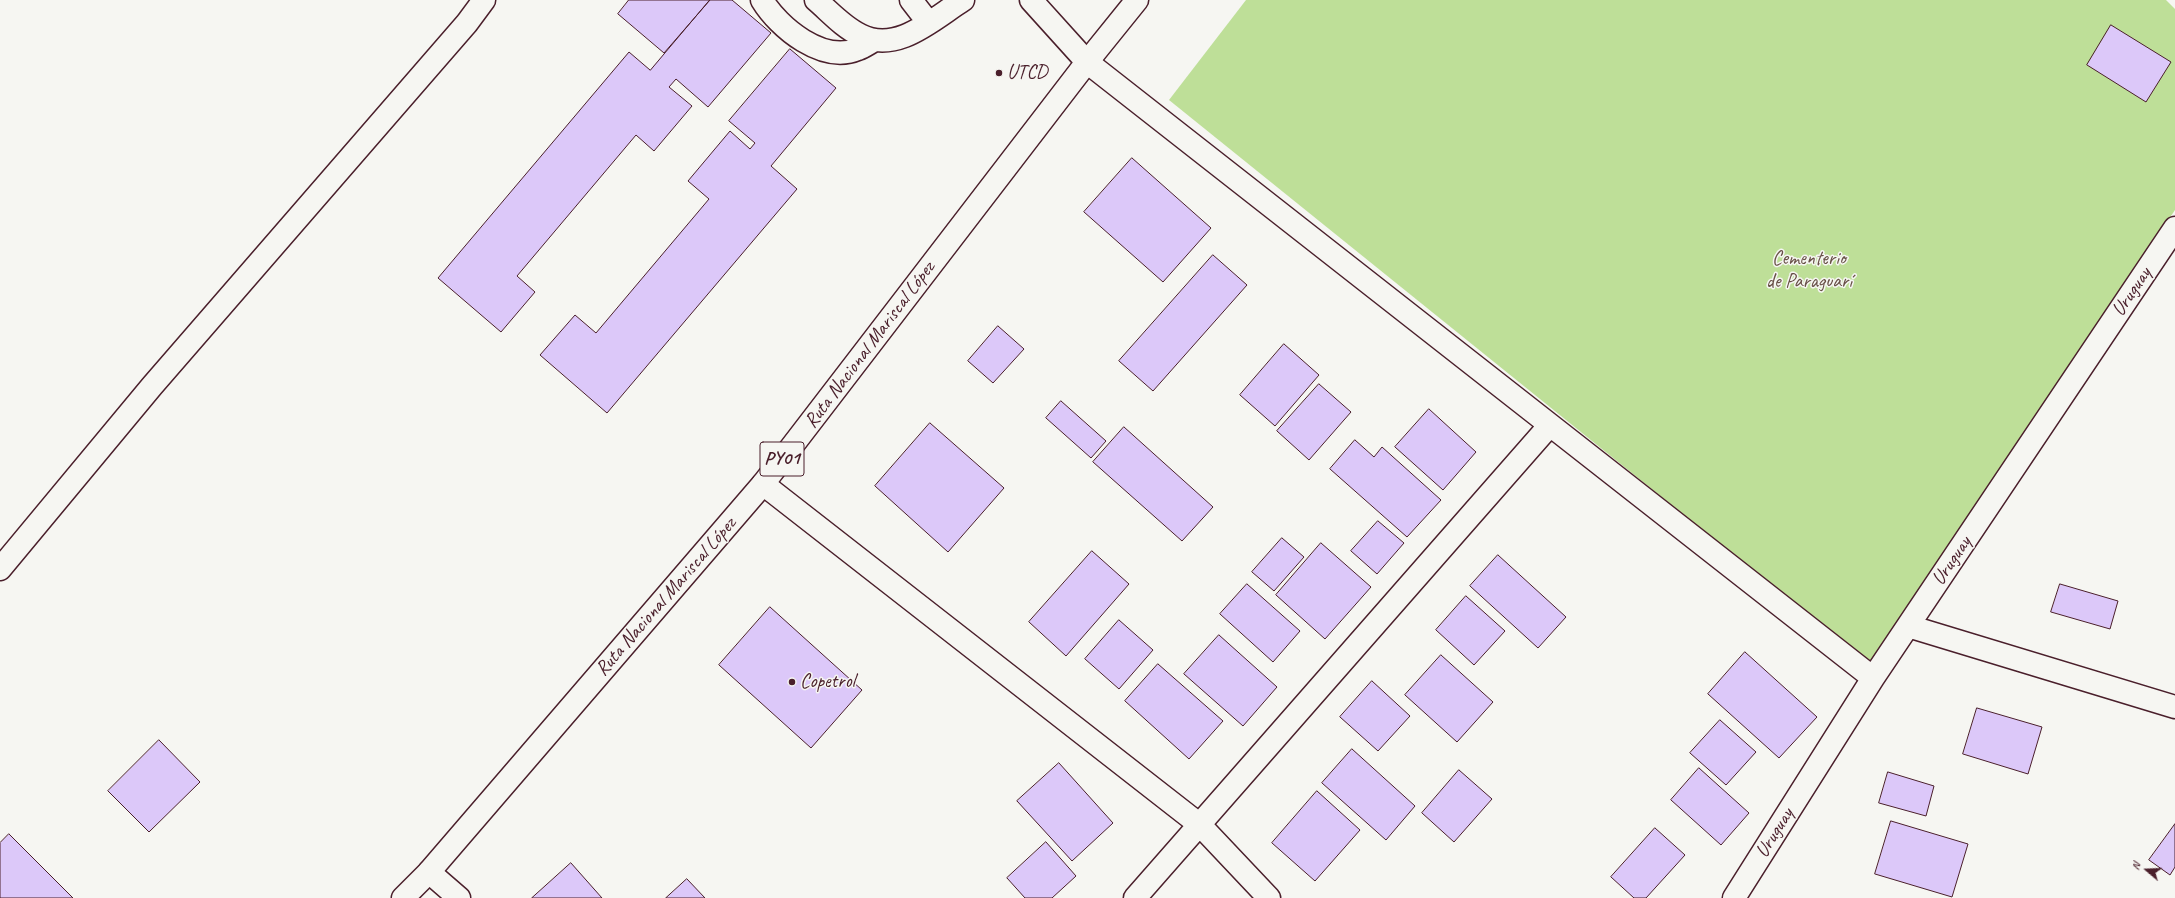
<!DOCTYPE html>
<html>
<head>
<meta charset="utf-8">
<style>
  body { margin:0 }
  #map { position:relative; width:2175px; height:898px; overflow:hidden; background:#f6f6f2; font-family:Caveat,sans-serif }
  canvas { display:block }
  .north { position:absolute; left:2127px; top:850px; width:40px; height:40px; -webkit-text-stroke:3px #f6f6f2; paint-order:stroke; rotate:289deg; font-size:11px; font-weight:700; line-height:16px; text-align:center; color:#4a1f2b }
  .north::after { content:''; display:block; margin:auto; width:14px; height:18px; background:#4a1f2b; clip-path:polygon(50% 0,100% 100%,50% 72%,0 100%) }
</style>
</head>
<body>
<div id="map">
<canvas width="2175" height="898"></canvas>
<div class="north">N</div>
</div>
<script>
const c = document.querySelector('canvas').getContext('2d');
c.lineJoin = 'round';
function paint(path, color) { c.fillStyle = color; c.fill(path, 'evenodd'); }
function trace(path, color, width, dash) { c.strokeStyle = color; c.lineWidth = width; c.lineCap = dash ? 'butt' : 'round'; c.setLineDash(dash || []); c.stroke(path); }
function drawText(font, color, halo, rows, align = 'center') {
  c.font = font + ' Caveat,sans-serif'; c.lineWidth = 3; c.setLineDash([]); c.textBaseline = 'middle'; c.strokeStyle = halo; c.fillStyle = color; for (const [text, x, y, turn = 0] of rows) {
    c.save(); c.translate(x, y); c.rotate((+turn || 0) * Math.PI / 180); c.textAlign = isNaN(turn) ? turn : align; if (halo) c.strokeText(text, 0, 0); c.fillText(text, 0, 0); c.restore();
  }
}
const green = new Path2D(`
  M1246,0H2166L2175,9V210L1870,665L1169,100Z`);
const building = new Path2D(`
  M629,0H710L664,53L618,14Z
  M710,0H732L771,33L708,107L676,79L669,87L692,106L654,151L636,135L517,276L535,292L501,332L438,278L629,52L650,70Z
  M2111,25L2171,62L2146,102L2087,65Z
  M790,49L836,88L771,166L797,189L607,413L540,355L575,315L596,333L709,199L688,181L730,131L750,149L755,143L729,121Z
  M1132,158L1211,228L1163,282L1084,212Z
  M1213,255L1247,285L1153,391L1119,361Z
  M998,326L1024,349L993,383L968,361Z
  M1284,344L1319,375L1275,426L1240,395Z
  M1319,384L1351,412L1309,460L1277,431Z
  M1061,401L1106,441L1091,458L1046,418Z
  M1429,409L1476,452L1443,490L1395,447Z
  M930,423L1004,488L948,552L875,486Z
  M1124,427L1213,507L1182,541L1093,462Z
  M1355,440L1374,457L1382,447L1441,500L1407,537L1330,469Z
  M1378,521L1404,543L1377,574L1351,551Z
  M1282,538L1304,557L1274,591L1252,572Z
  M1321,543L1371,587L1325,639L1276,595Z
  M1092,551L1129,584L1066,656L1029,622Z
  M1498,555L1566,617L1538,648L1470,586Z
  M1247,584L1300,631L1273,662L1220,614Z
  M2060,584L2118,601L2110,629L2051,612Z
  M1466,596L1505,631L1474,665L1436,630Z
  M770,607L862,690L811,748L719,665Z
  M1119,620L1153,650L1119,689L1085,659Z
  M1219,635L1277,687L1243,726L1184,674Z
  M1745,652L1817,717L1779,758L1708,694Z
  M1441,655L1493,702L1457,742L1405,695Z
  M1158,664L1223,721L1189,759L1125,701Z
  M1372,681L1410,716L1378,751L1340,717Z
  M1977,708L2042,727L2028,774L1963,754Z
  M1720,720L1756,752L1726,785L1690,753Z
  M159,740L200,782L149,832L108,791Z
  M1352,749L1415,806L1386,840L1322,783Z
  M1059,763L1113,823L1072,861L1017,801Z
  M1699,768L1749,813L1721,845L1671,800Z
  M1459,770L1492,799L1454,842L1422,813Z
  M1888,772L1934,786L1926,816L1879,803Z
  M1317,791L1360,830L1315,881L1272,843Z
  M1891,821L1968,844L1952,897L1875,874Z
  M2175,824V867L2170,875L2149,860Z
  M1655,828L1685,855L1646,898H1634L1611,877Z
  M9,834L73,898H0V843Z
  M1046,842L1076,876L1052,898H1025L1007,878Z
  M571,863L602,898H532Z
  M687,879L705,898H666Z`);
const minor = new Path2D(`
  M762,0C779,28 823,64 858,49C864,47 869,43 875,40
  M816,0C830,12 843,27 860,35C897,54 933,19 963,0
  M911,0L928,22
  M1031,0L1087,62L1873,678
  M763,484L1200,825L1269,898
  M0,569L152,386L467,23L484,0
  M1908,626L2175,707
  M429,872L459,898
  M1135,898L1550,425
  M1734,898L1873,678L2175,228`);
const highway = new Path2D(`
  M403,898L429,872L763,484L1087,62L1137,0`);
const markers = [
  [999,73,4,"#4a1f2b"],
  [792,682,4,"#4a1f2b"]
];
const shields = [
  [782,459,44]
];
const shieldNames = [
  ["PY01",782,459]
];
const poiNames = [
  ["UTCD",1007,73],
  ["Copetrol",800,682]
];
const parkNames = [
  ["Cementerio",1809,259],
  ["de Paraguarí",1809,282]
];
const streetNames = [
  ["Uruguay",2132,292,-56],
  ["Ruta Nacional Mariscal López",870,345,-53],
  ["Uruguay",1952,561,-56],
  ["Ruta Nacional Mariscal López",666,597,-49],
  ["Uruguay",1775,833,-58]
];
paint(green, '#bedf98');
paint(building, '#dcc8f9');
trace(building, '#4a1f2b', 1);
trace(minor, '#4a1f2b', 25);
trace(highway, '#4a1f2b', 25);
trace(minor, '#f6f6f2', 22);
trace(highway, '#f6f6f2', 22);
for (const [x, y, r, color] of markers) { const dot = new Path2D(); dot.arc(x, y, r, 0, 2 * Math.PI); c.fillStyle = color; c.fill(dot); trace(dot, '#f6f6f2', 1.5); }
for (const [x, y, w] of shields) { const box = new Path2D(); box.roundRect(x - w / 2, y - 17, w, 34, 3); c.fillStyle = '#f6f6f2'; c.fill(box); trace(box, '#4a1f2b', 1); }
drawText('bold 19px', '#4a1f2b', null, shieldNames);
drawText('20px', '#4a1f2b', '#f6f6f2', poiNames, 'left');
drawText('20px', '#674f46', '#f6f6f2', parkNames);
drawText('20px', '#4a1f2b', '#f6f6f2', streetNames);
</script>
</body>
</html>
